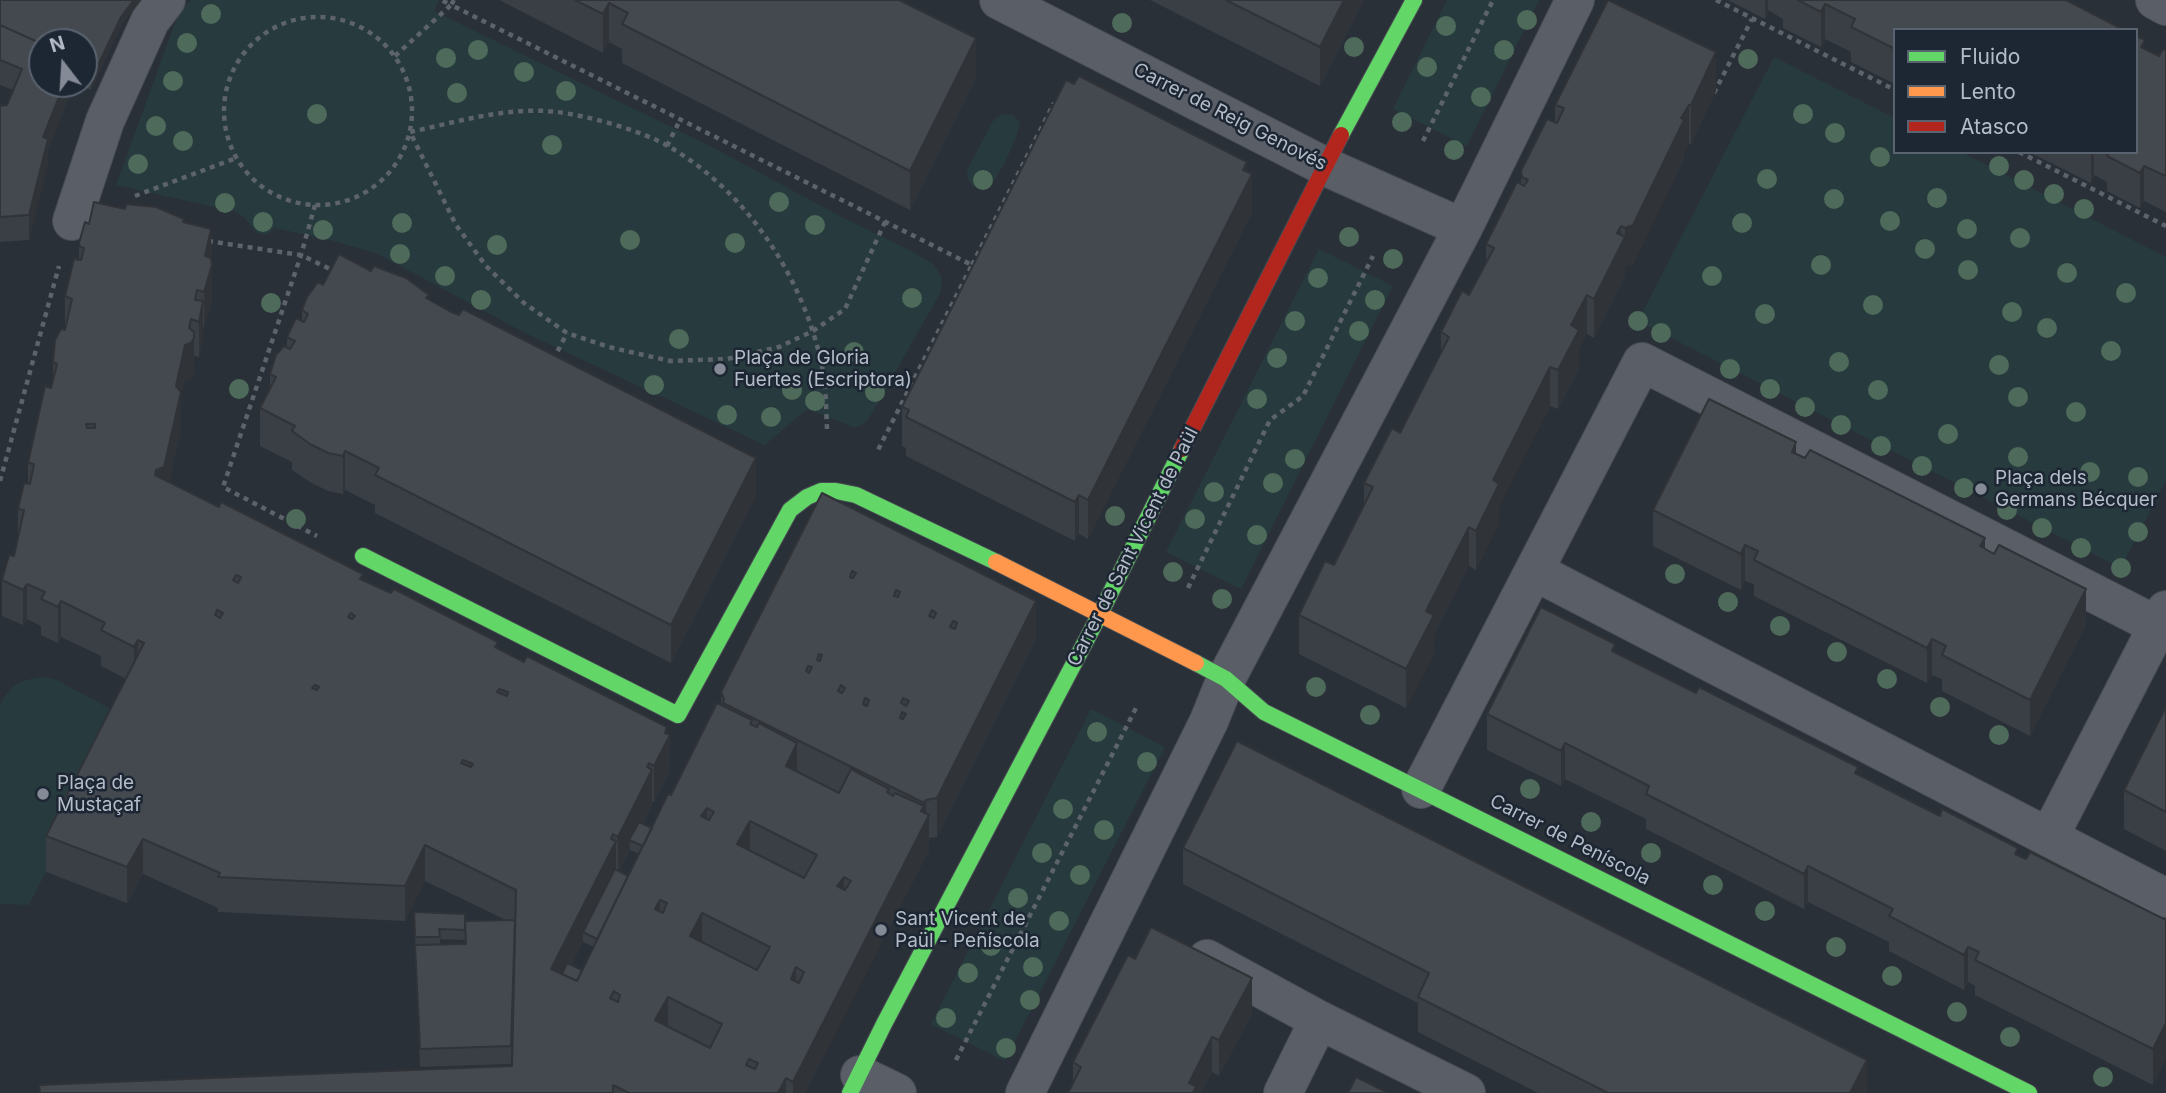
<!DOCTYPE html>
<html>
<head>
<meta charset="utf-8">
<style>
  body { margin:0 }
  #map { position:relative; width:2166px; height:1093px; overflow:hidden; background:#2a3038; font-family:Inter,sans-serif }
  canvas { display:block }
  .legend { position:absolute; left:1893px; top:28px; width:245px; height:126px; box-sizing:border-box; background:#1d2633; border:2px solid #59626f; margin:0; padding:9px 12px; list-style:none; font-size:21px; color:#b4bcc9 }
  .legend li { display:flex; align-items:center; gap:14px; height:35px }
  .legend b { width:35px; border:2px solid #59626f }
  .north { position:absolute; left:28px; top:28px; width:70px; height:70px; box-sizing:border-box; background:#1d2633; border:2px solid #59626f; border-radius:50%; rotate:343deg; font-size:19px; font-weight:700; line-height:28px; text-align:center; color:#b4bcc9 }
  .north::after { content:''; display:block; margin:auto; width:24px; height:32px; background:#848b96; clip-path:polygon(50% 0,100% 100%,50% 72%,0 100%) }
</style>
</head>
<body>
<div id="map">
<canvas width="2166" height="1093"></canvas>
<ul class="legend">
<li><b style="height:9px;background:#63d668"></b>Fluido</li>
<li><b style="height:9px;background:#ff974d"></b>Lento</li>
<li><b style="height:9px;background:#b3261e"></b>Atasco</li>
</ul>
<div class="north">N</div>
</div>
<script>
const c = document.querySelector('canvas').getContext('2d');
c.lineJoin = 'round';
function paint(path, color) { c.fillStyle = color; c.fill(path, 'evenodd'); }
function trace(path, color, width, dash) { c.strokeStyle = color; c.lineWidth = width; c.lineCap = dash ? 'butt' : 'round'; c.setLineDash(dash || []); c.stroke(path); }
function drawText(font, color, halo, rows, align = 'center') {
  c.font = font + ' Inter,sans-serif'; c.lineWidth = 5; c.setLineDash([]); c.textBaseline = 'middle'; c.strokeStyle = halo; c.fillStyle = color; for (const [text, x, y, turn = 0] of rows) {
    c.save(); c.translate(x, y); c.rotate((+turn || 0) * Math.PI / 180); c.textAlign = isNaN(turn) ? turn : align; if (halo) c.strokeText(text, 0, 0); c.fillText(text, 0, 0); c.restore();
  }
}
const green = new Path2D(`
  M191,0H439L434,11L712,147L838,215L913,252L934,265L941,276L942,285L939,295L868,420L860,426L853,427L807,409L765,445L523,332L378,254L334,241L274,228L267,235L257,233L245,218L236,212L116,185L179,12Z
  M1447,0H1539L1467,146L1393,109Z
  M1774,57L1895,118V152H1961L2166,257V480L2121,568L1638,321Z
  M1002,114L1013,115L1020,122C1019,135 1000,176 990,185C985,189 980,188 973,187L968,180L967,170L993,121Z
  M1319,249L1393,286L1241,589L1166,552Z
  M41,677L57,680L125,717L29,905L0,904V705C11,685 18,681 41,677Z
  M1091,709L1165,747L1005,1061L931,1024Z`);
const path = new Path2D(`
  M454,0L451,5L972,265L878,450
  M1716,0L1895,90
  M224 111a94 94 0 1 1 188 0a94 94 0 1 1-188 0Z
  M395,56L451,5L441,0
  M1714,93L1752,19
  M1423,141L1493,0
  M667,146L680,120
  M2019,152L2166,226
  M135,196L236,158
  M315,205L301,255L223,487L317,536
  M208,241L301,255L334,271
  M972,265L1054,103
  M553,360L567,333
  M827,429C826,407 826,383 821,361C801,274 746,191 668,146C640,130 589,116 557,112C508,106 457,122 410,132L456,225L486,266L524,303L567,333L609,347L670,361L727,359L779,347L813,331L845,309L885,222
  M0,481L59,266
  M1188,588L1270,420L1303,396L1373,256
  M956,1060L1136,708`);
const street = new Path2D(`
  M999,0L1324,166L1463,228
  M2155,0L2166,6
  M72,221L105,121L150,21L166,0
  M1534,571L2166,898
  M1421,789L1642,362L2158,626
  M2049,837L2166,610
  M1207,959L1319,1020
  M860,1075L897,1093
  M1025,1093L1209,721L1226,679L1463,228L1575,0
  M1283,1093L1319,1020L1466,1093`);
const fast = new Path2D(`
  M1341,135L1414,0
  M363,556L678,715L790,510L807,497L821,491H836L856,495L996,562
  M1196,663L1226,679L1264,712L2029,1093
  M850,1093L884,1024L1100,614L1182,449`);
const slow = new Path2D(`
  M996,562L1196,663`);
const jam = new Path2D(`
  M1182,449L1341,135`);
const trees = [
  [211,14],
  [1527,20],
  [1122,23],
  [1446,26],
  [187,43],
  [1354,47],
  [478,50],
  [1504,50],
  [446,58],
  [1748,59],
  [1427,67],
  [524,72],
  [173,81],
  [566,91],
  [457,93],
  [1481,97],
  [317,114],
  [1803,114],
  [1402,122],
  [156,126],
  [1835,133],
  [183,141],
  [552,145],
  [1454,150],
  [1880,157],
  [138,164],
  [1999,166],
  [1767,179],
  [983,180],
  [2024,180],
  [2054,194],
  [1937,198],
  [1834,199],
  [779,202],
  [225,203],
  [2084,209],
  [1890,221],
  [263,222],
  [402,223],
  [1742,223],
  [815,225],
  [1967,229],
  [323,230],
  [1349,237],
  [2020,238],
  [630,240],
  [735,243],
  [497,245],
  [1925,249],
  [400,254],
  [1393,259],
  [1821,265],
  [1968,270],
  [2067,273],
  [445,276],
  [1712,276],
  [1318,278],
  [2126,293],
  [912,298],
  [481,300],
  [1375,300],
  [271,303],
  [1873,305],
  [2012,312],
  [1765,314],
  [1295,321],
  [1638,321],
  [2047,328],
  [1359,331],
  [1661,333],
  [679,339],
  [2111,351],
  [854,352],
  [1277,358],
  [1839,362],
  [1999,365],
  [1730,369],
  [654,385],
  [239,389],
  [1770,389],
  [792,390],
  [1878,390],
  [875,392],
  [2018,397],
  [1257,399],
  [815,401],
  [1805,407],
  [2076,412],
  [727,415],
  [771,417],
  [1841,425],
  [1948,434],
  [1881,446],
  [2018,457],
  [1295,459],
  [1922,466],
  [2090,472],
  [2138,477],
  [1273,483],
  [1964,488],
  [1214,492],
  [2007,510],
  [1115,516],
  [296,519],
  [1195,519],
  [2042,528],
  [2138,532],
  [1257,535],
  [2081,548],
  [2121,568],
  [1173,572],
  [1675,574],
  [1222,599],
  [1728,602],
  [1780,626],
  [1837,652],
  [1887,679],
  [1316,687],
  [1940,707],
  [1370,715],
  [1097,732],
  [1999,735],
  [1147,762],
  [1530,789],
  [1063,809],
  [1591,822],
  [1104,830],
  [1042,853],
  [1651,853],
  [1080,875],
  [1713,885],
  [1018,898],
  [1765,911],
  [1059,921],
  [991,946],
  [1836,947],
  [1033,967],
  [968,973],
  [1892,976],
  [1030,1000],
  [1957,1012],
  [946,1018],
  [2010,1037],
  [1006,1048],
  [2103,1077]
];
const wall = new Path2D(`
  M0,0L121,26L91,90L78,84H84V42L42,84H74L48,150V164L29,240L0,242V106L7,105L13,90L0,85Z
  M499,0H899L976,78L910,210L622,63V49L609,42L603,53Z
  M1150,0H1364L1320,86Z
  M1728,0H2066L1895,30V84L1851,62V52L1825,39L1821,47L1783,28V19L1768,10L1765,19Z
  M2145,49L2159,56L2166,50V212L2144,201L2140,208L2107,191V182L2094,175L2091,183L2029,152H2136Z
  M1716,91L1691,144H1689L1684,152V159L1633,264L1625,267V276L1594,338L1587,334L1579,348V369L1558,409L1550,406L1499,506V523L1476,570L1469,566L1434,635V654L1406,708L1299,654V615L1334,565L1364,504V483L1400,433L1441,352V332L1469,295L1486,264V244L1521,184V171L1555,123V105Z
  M1247,172L1252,213L1088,539L1079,534L1075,541L906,456V448L902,446V407Z
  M125,209L211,229L212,300L204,327H203V337L199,357L194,356V373L191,379L185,380L181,396V428L169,482L667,734L670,771L654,802L652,801V805L643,824L652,828L721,705V692L822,493L1036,639L937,837L929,838V850L805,1093H39L512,1066L514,991L511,1064L420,1067L414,912L465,930L506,920L425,881L405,921L218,912V908L143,874L127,903L46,872V836L126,679L101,666V656L61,637L58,643L41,635V626L27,619L23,625L2,616V580L14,556L18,534V509L28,484V463L53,382V362L65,329V296L79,260V243L89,224ZM630,850L639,854L628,876L619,871ZM440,939L465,940L466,944L440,945ZM583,942L594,947L582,970L571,965Z
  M371,271L429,300L756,496L671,663L375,513V505L345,490L343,494L328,491L310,482L292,470V462L260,446V408L270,389V374L287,347V337L302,321V310Z
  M1796,454L1985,549L2086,625L2030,736L1942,691V679L1932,675L1927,683L1754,596V584L1745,581L1741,590L1653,546V510Z
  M1615,652L2018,855L2166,920L2153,1085L1975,995V986L1968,982L1964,990L1889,951V942L1808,902L1804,909L1646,829V819L1565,779L1561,786L1487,750V714Z
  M2166,707V851L2124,829V790Z
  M1183,848L1867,1093H1538L1418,1032V1003L1183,884Z
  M1252,1014L1219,1076L1212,1072L1201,1093L1073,1083V1062Z`);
const shadedWall = new Path2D(`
  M134,0H141L121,26L91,90V80L121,17Z
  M1344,0H1364L1320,86V47Z
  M1765,0H1768V10L1765,19Z
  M609,3V42L603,53V14Z
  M1825,4V39L1821,47V12Z
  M976,38V78L910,210V171Z
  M1716,52V91L1691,144V105Z
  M64,84H74L48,150V164L29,240V215L43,137Z
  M1689,105V144L1684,152V159L1633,264L1625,267V276L1594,338V299L1617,233L1621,226V245L1625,237V228Z
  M2091,152H2094V175L2091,183Z
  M1247,162V185L1252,174V213L1088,539V500Z
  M2144,166V201L2140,208V173Z
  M211,229L212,300L204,327L205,256Z
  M1587,295V334L1579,348V369L1558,409V370L1571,325Z
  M203,301V337L199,357V322Z
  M191,319V343L194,338V373L191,379L185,380L181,396V428L164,503L155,475Z
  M1550,367V406L1499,506V523L1476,570V531L1493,480Z
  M1796,442V478L1792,452Z
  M345,451V490L343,494V456Z
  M756,458V496L671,663V625Z
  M1079,495V534L1075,541V502Z
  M1469,527V566L1434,635V654L1406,708V669L1426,611Z
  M1985,538V573L1980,546Z
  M1745,545V581L1741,590V554Z
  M27,584V619L23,625V590Z
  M2086,589V625L2030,736V700Z
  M61,601V637L58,643V607Z
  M1036,601V639L937,837V798Z
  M1932,639V675L1927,683V648Z
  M138,640V675L134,683V647Z
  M667,727V740L670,735V771L654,802V766Z
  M797,743V778L786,766Z
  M1565,743V779L1561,786V751Z
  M649,763V777L652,770V805L634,842L629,840L630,850L618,873V837Z
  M926,800V819L929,815V850L805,1093H793V1082Z
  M707,808V844L701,816Z
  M750,821V857L737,844Z
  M613,834V847L616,841V877L583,932V942L555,997L551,969Z
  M143,839V874L127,903V867Z
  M425,845V881L405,921V886Z
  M1808,866V902L1804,909V874Z
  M844,877V912L837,886Z
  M660,900V935L655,909Z
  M702,913V949L690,936Z
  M1968,947V982L1964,990V955Z
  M796,967V1003L791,979Z
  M1252,978V1014L1219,1076V1040Z
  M668,997V1032L655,1020Z
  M2166,1023V1059L2153,1085V1049Z
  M1212,1037V1072L1201,1093H1189V1083Z
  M1867,1060V1093H1850Z
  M786,1078V1093H778Z`);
const building = new Path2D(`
  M0,0H134L121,17L91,80L84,77V42H42V44L0,25Z
  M575,0H899L976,38L910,171L622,24L628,13L609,3L603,14Z
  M1226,0H1344L1320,47Z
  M1608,0L1716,52L1691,105H1689L1681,118L1684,120L1633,225L1625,228L1621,226L1617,233L1625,237L1594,299L1587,295L1571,325L1579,330L1558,370L1550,367L1493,480L1499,484L1476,531L1469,527L1426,611L1434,615L1406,669L1299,615L1325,561L1334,565L1373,487L1364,483L1392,428L1400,433L1449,337L1441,332L1462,291L1469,295L1494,248L1486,244L1517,182L1524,186L1528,180L1522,177L1521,171L1547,119L1557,123L1564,108L1555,105Z
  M1798,0H2066L2124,30H1895V49L1851,27L1855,19L1825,4L1821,12Z
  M0,25L42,44V84H64L43,137L48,139L29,215L0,217V106L7,105L22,69L0,60Z
  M2136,36L2145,40L2141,47L2159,56L2163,49L2166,50V176L2144,166L2140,173L2107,156L2109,152H2136Z
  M1079,76L1247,162L1243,170L1252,174L1088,500L1079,495L1075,502L906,417L909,410L902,407L1066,80L1074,84Z
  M94,202L125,209L126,204L156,207L184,219L183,222L211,229L205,256L211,258L212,265L204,292L197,290L195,300L203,301L199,322L191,319L189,328L194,332V338L191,343L185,345L176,386L181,392L164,467L156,470L155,475L219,507L221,502L363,574L360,579L391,593L394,589L498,642L495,647L524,662L527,656L667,727L665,733L670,735L654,766L649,763L647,767L652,770L618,837L613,834L611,839L616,841L615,843L551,969L577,981L668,794L671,795L717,703L752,720L750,724L757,727L759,723L797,743L786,766L839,793L851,769L889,789L887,792L893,796L895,793L924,806L921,811L929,815L793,1082L786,1078L778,1093H629L613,1085V1093H40L39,1085L512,1066L516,890L425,845L405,886L218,877L220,873L143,839L127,867L46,836L144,643L138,640L134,647L101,630L105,623L61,601L58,607L41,599L45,592L27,584L23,590L2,580L9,555L14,556L24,510L18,509L24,483L30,484L34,464L28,463L45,386L51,388L57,364L53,362L55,340L61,329L65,330L72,299L65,296L74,259L81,260L84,248L80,247L79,243L85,222L89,224ZM86,424H95V428H87ZM236,575L241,577L238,583L233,580ZM217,610L223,613L220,618L215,615ZM351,613L355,616L352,619L348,617ZM315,685L319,687L317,690L312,688ZM499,689L508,692L507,696L497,692ZM463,760L473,764L471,767L461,763ZM707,808L714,812L709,820L701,816ZM750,821L817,855L804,878L737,844ZM844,877L851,881L845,890L837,886ZM660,900L667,903L663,913L655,909ZM702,913L770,947L757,970L690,936ZM796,967L804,972L799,983L791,979ZM614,991L620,995L618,1002L610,998ZM668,997L722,1024L710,1048L655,1020ZM749,1059L758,1063L755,1069L746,1065Z
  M339,254L371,271L374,266L406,278L429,295L426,298L451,312L459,315L463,309L756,458L671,625L375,475L379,468L345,451L343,456L328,453L310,444L292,431L295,426L260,408L276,377L270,374L276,355L284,346L290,349L295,341L287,337L296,318L304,322L308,314L302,310L307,297L318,282L323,285Z
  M1709,399L1796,442L1792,452L1805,458L1810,450L1985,538L1980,546L1994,554L1999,545L2086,589L2030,700L1942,655L1946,646L1932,639L1927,648L1754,560L1758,551L1745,545L1741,554L1653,510Z
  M822,493L1036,601L937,798L926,800L924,803L723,703L724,699L721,692ZM852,571L856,573L853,578L850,577ZM896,590L900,592L898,597L894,596ZM932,610L936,613L934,618L929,616ZM953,621L957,623L955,629L950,627ZM819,654L822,655L820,661L817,660ZM808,666L812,667L809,673L806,671ZM841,685L845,688L842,693L838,691ZM865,698L869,700L867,706L863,704ZM903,698L909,701L906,706L901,703ZM902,712L906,714L903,719L900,718Z
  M1541,607L1615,644L1612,651L1696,693L1699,687L1858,767L1855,773L1940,816L1942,809L2018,848L2015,854L2026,859L2030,852L2166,920V1023L2153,1049L1975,960L1979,952L1968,947L1964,955L1889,916L1893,909L1808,866L1804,874L1646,794L1649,786L1565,743L1561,751L1487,714Z
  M2166,707V812L2124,790Z
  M1237,741L1867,1060L1850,1093H1608L1418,997L1429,973L1183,848Z
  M639,822L652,828L643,846L629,840Z
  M615,869L628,876L597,939L583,932Z
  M414,912L465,914V930L439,929L440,937H415Z
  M515,920L511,1046L420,1049L415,945L466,944L465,921Z
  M1151,927L1252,978L1219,1040L1212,1037L1189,1083L1196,1086L1193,1093H1068L1081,1067L1073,1062L1128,955L1135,959Z
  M567,963L582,970L577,981L562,974Z
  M1356,1077L1388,1093H1348Z`);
const markers = [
  [720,369,7,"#848b96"],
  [1981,489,7,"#848b96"],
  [43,794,7,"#848b96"],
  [881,930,7,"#848b96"]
];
const streetNames = [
  ["Carrer de Reig Genovés",1230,117,27],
  ["Carrer de Sant Vicent de Paül",1133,547,-63],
  ["Carrer de Peníscola",1570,840,27]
];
const poiNames = [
  ["Plaça de Gloria",734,358],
  ["Fuertes (Escriptora)",734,380],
  ["Plaça dels",1995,478],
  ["Germans Bécquer",1995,500],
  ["Plaça de",57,783],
  ["Mustaçaf",57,805],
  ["Sant Vicent de",895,919],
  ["Paül - Peñíscola",895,941]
];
paint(green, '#273a3e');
trace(street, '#484c53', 40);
trace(fast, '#484c53', 18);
trace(slow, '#484c53', 18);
trace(jam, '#484c53', 18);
trace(path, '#5d636a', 4.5, [5, 5]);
trace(street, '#5a5e66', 38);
trace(fast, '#63d668', 16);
trace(slow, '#ff974d', 16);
trace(jam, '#b3261e', 16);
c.fillStyle = '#4e6a5a';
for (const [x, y] of trees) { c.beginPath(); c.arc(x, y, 10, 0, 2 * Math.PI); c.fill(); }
paint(wall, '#3a3f45');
paint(shadedWall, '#303338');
paint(building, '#444950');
trace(building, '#303338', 2);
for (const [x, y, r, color] of markers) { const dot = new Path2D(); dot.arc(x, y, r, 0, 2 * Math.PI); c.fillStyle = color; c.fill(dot); trace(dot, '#1d2633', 2.5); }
drawText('19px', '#b4bcc9', '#1d2633', streetNames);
drawText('19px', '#b4bcc9', '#1d2633', poiNames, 'left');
</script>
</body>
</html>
